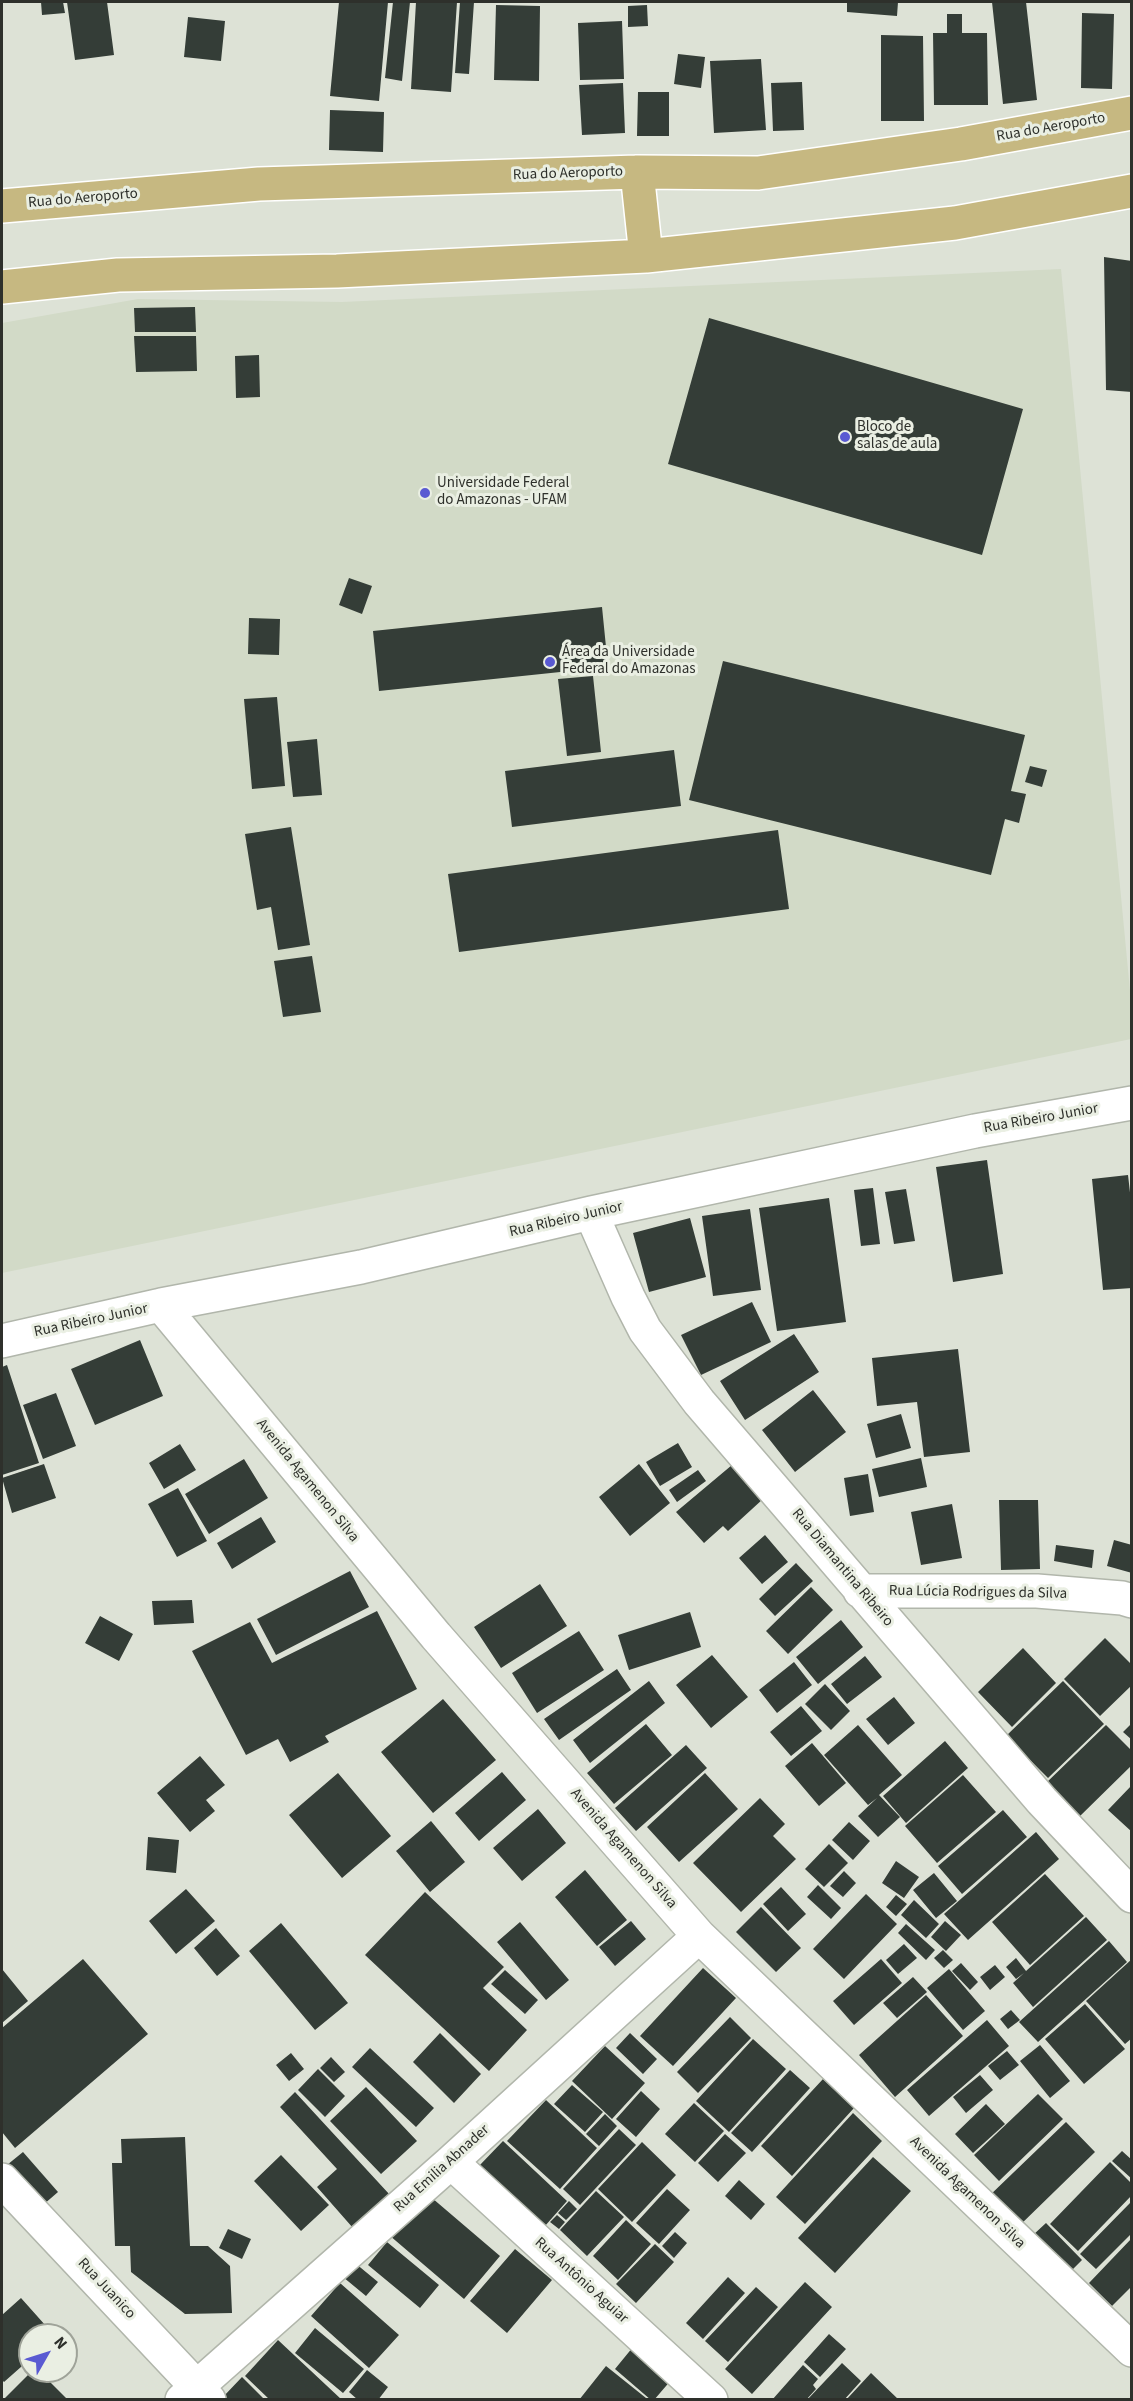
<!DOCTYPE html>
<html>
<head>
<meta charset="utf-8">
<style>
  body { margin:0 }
  #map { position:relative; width:1133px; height:2401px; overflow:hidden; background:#dde2d6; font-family:"Source Sans 3",sans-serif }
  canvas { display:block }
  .frame { position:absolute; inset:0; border:3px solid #2e302b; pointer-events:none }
  .north { position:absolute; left:18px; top:2323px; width:60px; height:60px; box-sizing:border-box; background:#eaefe3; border:2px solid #9fa399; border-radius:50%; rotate:51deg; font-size:16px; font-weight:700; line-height:24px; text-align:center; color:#2e302b }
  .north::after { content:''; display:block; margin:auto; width:21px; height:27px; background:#5a5ad2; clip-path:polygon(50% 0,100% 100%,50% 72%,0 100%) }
</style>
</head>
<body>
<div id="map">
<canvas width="1133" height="2401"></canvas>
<div class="frame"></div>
<div class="north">N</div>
</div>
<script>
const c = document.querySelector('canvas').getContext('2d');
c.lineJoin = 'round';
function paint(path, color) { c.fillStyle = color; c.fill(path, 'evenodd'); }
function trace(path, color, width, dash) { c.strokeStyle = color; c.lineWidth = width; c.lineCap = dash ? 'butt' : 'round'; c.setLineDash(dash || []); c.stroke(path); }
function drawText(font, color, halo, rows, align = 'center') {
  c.font = font + ' "Source Sans 3",sans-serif'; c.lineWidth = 6; c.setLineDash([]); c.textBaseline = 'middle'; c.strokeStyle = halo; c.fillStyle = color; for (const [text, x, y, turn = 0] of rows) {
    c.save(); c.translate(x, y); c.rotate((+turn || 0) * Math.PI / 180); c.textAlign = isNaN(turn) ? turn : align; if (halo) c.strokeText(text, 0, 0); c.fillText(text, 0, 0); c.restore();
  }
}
const built = new Path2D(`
  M1061,269L1131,1001V1039L2,1273V323L138,299L342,302Z`);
const building = new Path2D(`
  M41,2H63L65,13L42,15Z
  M67,2H107L114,55L75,60Z
  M339,2H388L379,101L330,96Z
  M393,2H410L402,81L385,78Z
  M416,2H457L451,92L411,89Z
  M460,2H474L469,74L455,73Z
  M847,2H898L897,16L847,12Z
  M992,2H1026L1037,100L1003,104Z
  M496,5L540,6L539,81L494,80Z
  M647,5L648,26L628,27V6Z
  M1082,13L1114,14L1112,89L1081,88Z
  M947,14H962V33H987L988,105H934L933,33H947Z
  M188,17L225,21L221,61L184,57Z
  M622,21L624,79L580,80L578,23Z
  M881,35L923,36L924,121H881Z
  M678,54L705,57L701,88L674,84Z
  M761,59L766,130L714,133L710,61Z
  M802,82L804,130L773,131L771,83Z
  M623,83L625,133L582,135L579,85Z
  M638,92H669V136H637Z
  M330,110L384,112L383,152L329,150Z
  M1104,257L1132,261V392L1106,390Z
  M195,307L196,332H135L134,308Z
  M709,318L1023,409L982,555L668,464Z
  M134,336H196L197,371L136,372Z
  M259,355L260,397L236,398L235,356Z
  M349,578L372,586L362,614L339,605Z
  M602,607L608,667L379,691L373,631Z
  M249,618L280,619L279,655L248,654Z
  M723,661L1025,735L1011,791L1026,794L1019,823L1005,819L991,875L689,800Z
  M593,676L601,752L567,756L558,679Z
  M277,697L285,786L252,789L244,699Z
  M317,739L322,795L293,797L287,742Z
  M674,750L681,806L512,827L505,771Z
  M1030,766L1047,770L1042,787L1025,782Z
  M291,827L310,945L278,950L271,907L257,910L245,834Z
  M778,830L789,909L459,952L448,874Z
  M312,956L321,1012L283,1017L274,961Z
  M987,1160L1003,1274L953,1282L936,1167Z
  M1128,1175L1132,1210V1288L1103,1290L1092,1179Z
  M873,1188L880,1244L861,1246L854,1190Z
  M906,1189L915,1241L894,1244L885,1192Z
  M829,1198L846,1322L777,1331L759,1208Z
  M750,1209L761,1290L713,1296L702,1216Z
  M690,1218L706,1277L649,1292L633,1233Z
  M752,1302L771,1342L701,1375L681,1335Z
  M794,1334L819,1372L745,1420L720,1381Z
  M140,1340L163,1396L95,1425L71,1369Z
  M958,1349L970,1452L924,1457L917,1402L877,1406L872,1358Z
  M7,1365L39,1463L2,1475V1367Z
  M813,1390L846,1432L795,1472L762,1430Z
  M56,1393L76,1446L43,1459L23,1405Z
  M901,1414L911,1448L876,1458L867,1424Z
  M678,1443L692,1467L660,1486L646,1462Z
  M180,1444L196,1470L164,1489L149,1463Z
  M921,1458L927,1487L879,1497L872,1469Z
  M244,1459L268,1498L209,1534L185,1494Z
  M44,1464L56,1498L12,1513L2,1478Z
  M639,1464L670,1503L630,1536L599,1497Z
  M732,1465L763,1499L728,1531L723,1526L704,1543L676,1512Z
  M698,1470L706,1481L677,1502L669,1490Z
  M868,1474L874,1512L850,1516L844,1478Z
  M178,1488L207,1541L177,1557L148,1504Z
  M999,1500H1038L1040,1569L1001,1570Z
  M952,1504L962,1558L921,1565L911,1512Z
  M261,1517L276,1542L232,1569L217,1543Z
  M765,1535L788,1562L762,1584L739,1558Z
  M1114,1540L1132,1545V1573L1107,1566Z
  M1056,1545L1094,1550L1092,1568L1054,1561Z
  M796,1563L813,1581L775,1616L759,1599Z
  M350,1571L369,1607L276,1655L257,1619Z
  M540,1584L567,1626L501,1668L474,1627Z
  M811,1587L833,1610L788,1654L766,1631Z
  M192,1600L194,1623L154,1625L152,1601Z
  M377,1611L417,1689L325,1736L329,1742L290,1762L278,1739L246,1755L192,1651L250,1622L272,1663Z
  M690,1612L701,1647L629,1670L618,1635Z
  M100,1616L133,1634L119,1661L85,1643Z
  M841,1620L863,1647L818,1684L796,1657Z
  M579,1631L604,1670L537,1713L512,1673Z
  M1105,1638L1132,1665V1685L1100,1716L1064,1679Z
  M1023,1648L1056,1683L1012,1727L978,1692Z
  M712,1655L748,1697L711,1728L676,1685Z
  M865,1656L882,1677L847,1704L831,1684Z
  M794,1662L812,1685L777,1713L759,1690Z
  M617,1669L631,1690L559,1740L544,1719Z
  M649,1681L665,1703L590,1763L573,1740Z
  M1063,1681L1104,1724L1048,1778L1006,1736Z
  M825,1684L850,1711L831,1730L805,1704Z
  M894,1697L915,1723L888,1745L866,1719Z
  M443,1699L496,1760L433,1813L381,1752Z
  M801,1706L822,1731L791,1756L770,1732Z
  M1132,1723V1740L1123,1732Z
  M646,1724L672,1755L614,1804L587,1773Z
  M858,1725L902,1775L879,1795L900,1817L878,1837L858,1816L877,1798L868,1805L824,1755Z
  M1106,1725L1132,1751V1765L1078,1818L1045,1784Z
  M945,1741L968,1768L906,1823L883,1796Z
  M812,1743L846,1783L819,1806L785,1766Z
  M686,1745L707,1768L636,1831L615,1808Z
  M200,1756L225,1785L206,1800L215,1811L190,1832L157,1793Z
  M502,1772L526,1800L479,1841L455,1813Z
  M338,1773L391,1836L342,1878L289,1815Z
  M705,1773L738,1809L679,1862L647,1827Z
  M963,1775L996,1812L937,1863L905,1826Z
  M1132,1785V1832L1108,1810Z
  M760,1798L785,1824L773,1836L796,1859L741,1912L693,1863Z
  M538,1809L566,1843L522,1881L493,1848Z
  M1003,1810L1027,1837L962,1894L938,1866Z
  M431,1821L465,1862L430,1892L396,1851Z
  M849,1822L870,1841L853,1860L832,1840Z
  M1036,1832L1059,1859L968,1940L944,1914Z
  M148,1837L179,1840L176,1873L146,1870Z
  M829,1844L848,1863L824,1887L805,1869Z
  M896,1861L919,1877L904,1898L882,1883Z
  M585,1870L627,1920L597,1946L555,1897Z
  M844,1871L856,1883L843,1897L830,1886Z
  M934,1873L957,1901L936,1918L913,1890Z
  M1045,1874L1084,1916L1030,1965L992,1922Z
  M818,1885L841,1908L831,1919L807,1897Z
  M781,1887L806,1914L788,1931L763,1904Z
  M186,1889L215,1921L176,1954L149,1921Z
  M425,1892L504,1967L483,1988L527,2030L489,2071L365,1955Z
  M866,1894L897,1924L844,1979L813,1949Z
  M896,1895L907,1904L896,1916L886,1907Z
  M914,1900L939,1924L926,1938L901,1915Z
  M761,1907L801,1948L776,1972L736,1932Z
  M1086,1917L1107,1940L1033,2007L1013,1983L1024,1973L1016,1979L1006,1967L1016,1958L1026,1971Z
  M631,1921L646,1939L615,1966L599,1947Z
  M945,1921L961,1935L946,1951L931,1937Z
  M520,1922L569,1980L546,2000L497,1942Z
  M281,1923L348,2003L315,2030L249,1951Z
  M906,1924L935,1950L926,1960L898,1933Z
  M216,1928L240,1956L217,1976L194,1948Z
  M1109,1941L1127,1962L1038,2042L1019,2022Z
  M904,1944L917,1958L898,1974L886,1960Z
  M943,1950L953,1960L944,1968L934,1958Z
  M83,1959L148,2034L15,2148L2,2132V2028Z
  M881,1959L902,1983L854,2025L833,2001Z
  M1132,1959V2038L1125,2044L1086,2001Z
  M961,1963L978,1982L970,1990L952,1971Z
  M995,1965L1005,1977L990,1990L980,1977Z
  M703,1968L736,1998L673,2066L640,2036Z
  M2,1969L28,2001L2,2023Z
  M949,1969L985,2011L963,2030L927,1988Z
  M505,1970L538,2000L525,2014L491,1984Z
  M913,1977L927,1992L897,2018L883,2003Z
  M926,1995L963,2036L895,2097L859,2055Z
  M1085,2004L1125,2049L1084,2084L1045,2039Z
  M1011,2010L1020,2020L1008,2029L1000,2019Z
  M730,2017L751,2038L698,2093L677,2072Z
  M987,2020L1009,2046L929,2116L907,2090Z
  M440,2033L481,2074L454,2103L413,2062Z
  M630,2033L657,2059L643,2074L616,2048Z
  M753,2039L786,2069L729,2132L696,2101Z
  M1040,2045L1070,2081L1050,2098L1020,2061Z
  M605,2046L645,2083L612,2119L572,2081Z
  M370,2048L434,2108L416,2127L352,2067Z
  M1007,2051L1019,2065L1000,2080L988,2066Z
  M291,2053L304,2069L289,2081L276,2065Z
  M331,2057L345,2072L334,2082L320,2068Z
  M318,2069L345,2096L325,2117L298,2090Z
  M790,2070L810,2088L752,2152L731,2133Z
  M980,2075L993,2090L966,2113L953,2097Z
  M823,2079L854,2108L792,2176L761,2146Z
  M572,2085L603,2112L585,2132L554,2104Z
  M366,2087L417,2141L381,2174L330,2121Z
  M641,2091L660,2109L636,2137L616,2119Z
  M295,2092L390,2195L353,2228L317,2187L337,2169L280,2107Z
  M1038,2094L1063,2119L999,2181L974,2155Z
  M546,2100L597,2148L560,2189L507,2141Z
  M694,2103L724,2131L695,2162L665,2134Z
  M986,2104L1005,2124L973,2153L955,2134Z
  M853,2113L882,2141L805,2224L776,2197Z
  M605,2114L617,2126L599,2146L586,2134Z
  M1066,2122L1095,2152L1016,2229L987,2198Z
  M619,2129L636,2145L580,2205L563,2189Z
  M725,2134L746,2153L718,2182L698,2163Z
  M185,2137L190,2246H208L230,2266L232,2313L185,2314L131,2272L130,2246H115L112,2163H122L121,2139Z
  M503,2141L567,2201L545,2226L479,2166Z
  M642,2142L676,2175L632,2222L598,2189Z
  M1122,2151L1132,2160V2179L1112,2161Z
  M23,2152L58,2192L43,2205L7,2165Z
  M281,2155L329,2205L301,2231L254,2181Z
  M873,2157L911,2191L835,2273L798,2238Z
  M1110,2162L1132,2184V2195L1078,2251L1050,2224Z
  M739,2180L765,2204L751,2220L725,2196Z
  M667,2189L690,2210L659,2244L636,2223Z
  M596,2191L624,2217L587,2256L560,2230Z
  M425,2192L500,2256L464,2299L389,2235Z
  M569,2201L577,2209L566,2220L558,2213Z
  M1130,2203L1132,2233L1096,2269L1080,2254Z
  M557,2215L565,2222L559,2229L550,2222Z
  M626,2220L651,2244L618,2280L593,2256Z
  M1046,2223L1082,2260L1070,2272L1033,2235Z
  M228,2229L251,2239L242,2259L219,2248Z
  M675,2232L687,2243L674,2258L662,2246Z
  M1132,2238V2286L1112,2306L1089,2283Z
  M387,2242L439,2285L420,2308L368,2265Z
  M655,2244L674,2262L636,2303L616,2284Z
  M515,2249L552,2280L507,2333L470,2301Z
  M355,2263L378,2282L366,2296L343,2277Z
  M728,2277L745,2293L703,2339L686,2323Z
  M805,2282L832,2307L752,2394L725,2369Z
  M340,2283L399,2335L369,2368L311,2316Z
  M756,2287L778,2307L728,2362L705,2341Z
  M21,2298L54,2335H30V2359L4,2382L2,2380V2315Z
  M315,2328L364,2369L343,2393L295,2353Z
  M829,2334L846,2349L820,2377L804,2362Z
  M278,2340L342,2400H270L245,2376Z
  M633,2347L672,2379L654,2400H651L615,2369Z
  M842,2363L861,2381L844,2400H807Z
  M803,2365L818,2379L813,2385L816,2389L806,2400H772Z
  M606,2366L646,2398L645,2400H579Z
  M367,2370L388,2387L378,2400H358L349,2392Z
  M32,2371H39L68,2400H3Z
  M871,2373L899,2400H846Z
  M242,2377L265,2400H225L223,2397Z`);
const minor = new Path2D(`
  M591,1213L628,1297L645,1330L699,1402L1042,1801L1132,1896
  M161,1305L436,1636L699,1936L1132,2350
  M2,1341L161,1305L361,1267L591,1213L975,1131L1132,1103
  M860,1591H1037L1122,1598L1132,1601
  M451,2162L711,2400
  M2,2180L209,2400
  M182,2400L451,2162L699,1936`);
const major = new Path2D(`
  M637,172L646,256
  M2,206L259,184L637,172L758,173L961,144L1132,113
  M2,287L118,275L337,271L646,256L955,223L1132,191`);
const markers = [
  [845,437,6,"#5a5ad2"],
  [425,493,6,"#5a5ad2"],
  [550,662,6,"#5a5ad2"]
];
const streetNames = [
  ["Rua do Aeroporto",1051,128,-10],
  ["Rua do Aeroporto",568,174,-2],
  ["Rua do Aeroporto",83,199,-5],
  ["Rua Ribeiro Junior",1041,1119,-10],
  ["Rua Ribeiro Junior",566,1220,-13],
  ["Rua Ribeiro Junior",91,1321,-12],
  ["Avenida Agamenon Silva",307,1481,51],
  ["Rua Diamantina Ribeiro",842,1568,50],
  ["Rua Lúcia Rodrigues da Silva",978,1593,1],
  ["Avenida Agamenon Silva",623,1849,49],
  ["Rua Emilia Abnader",442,2169,-42],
  ["Avenida Agamenon Silva",967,2193,44],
  ["Rua Antônio Aguiar",581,2281,42],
  ["Rua Juanico",106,2289,47]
];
const poiNames = [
  ["Bloco de",857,428],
  ["salas de aula",857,445],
  ["Universidade Federal",437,484],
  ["do Amazonas - UFAM",437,501],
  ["Área da Universidade",562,653],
  ["Federal do Amazonas",562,670]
];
paint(built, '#d2dac7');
paint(building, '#343d37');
trace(minor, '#b1b6ab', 36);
trace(major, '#fff', 36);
trace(minor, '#fff', 33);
trace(major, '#c6b881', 33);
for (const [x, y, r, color] of markers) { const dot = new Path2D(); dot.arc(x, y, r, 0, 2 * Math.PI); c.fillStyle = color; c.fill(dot); trace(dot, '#eaefe3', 2); }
drawText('15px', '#2e302b', '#eaefe3', streetNames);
drawText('15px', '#2e302b', '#eaefe3', poiNames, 'left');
</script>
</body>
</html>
